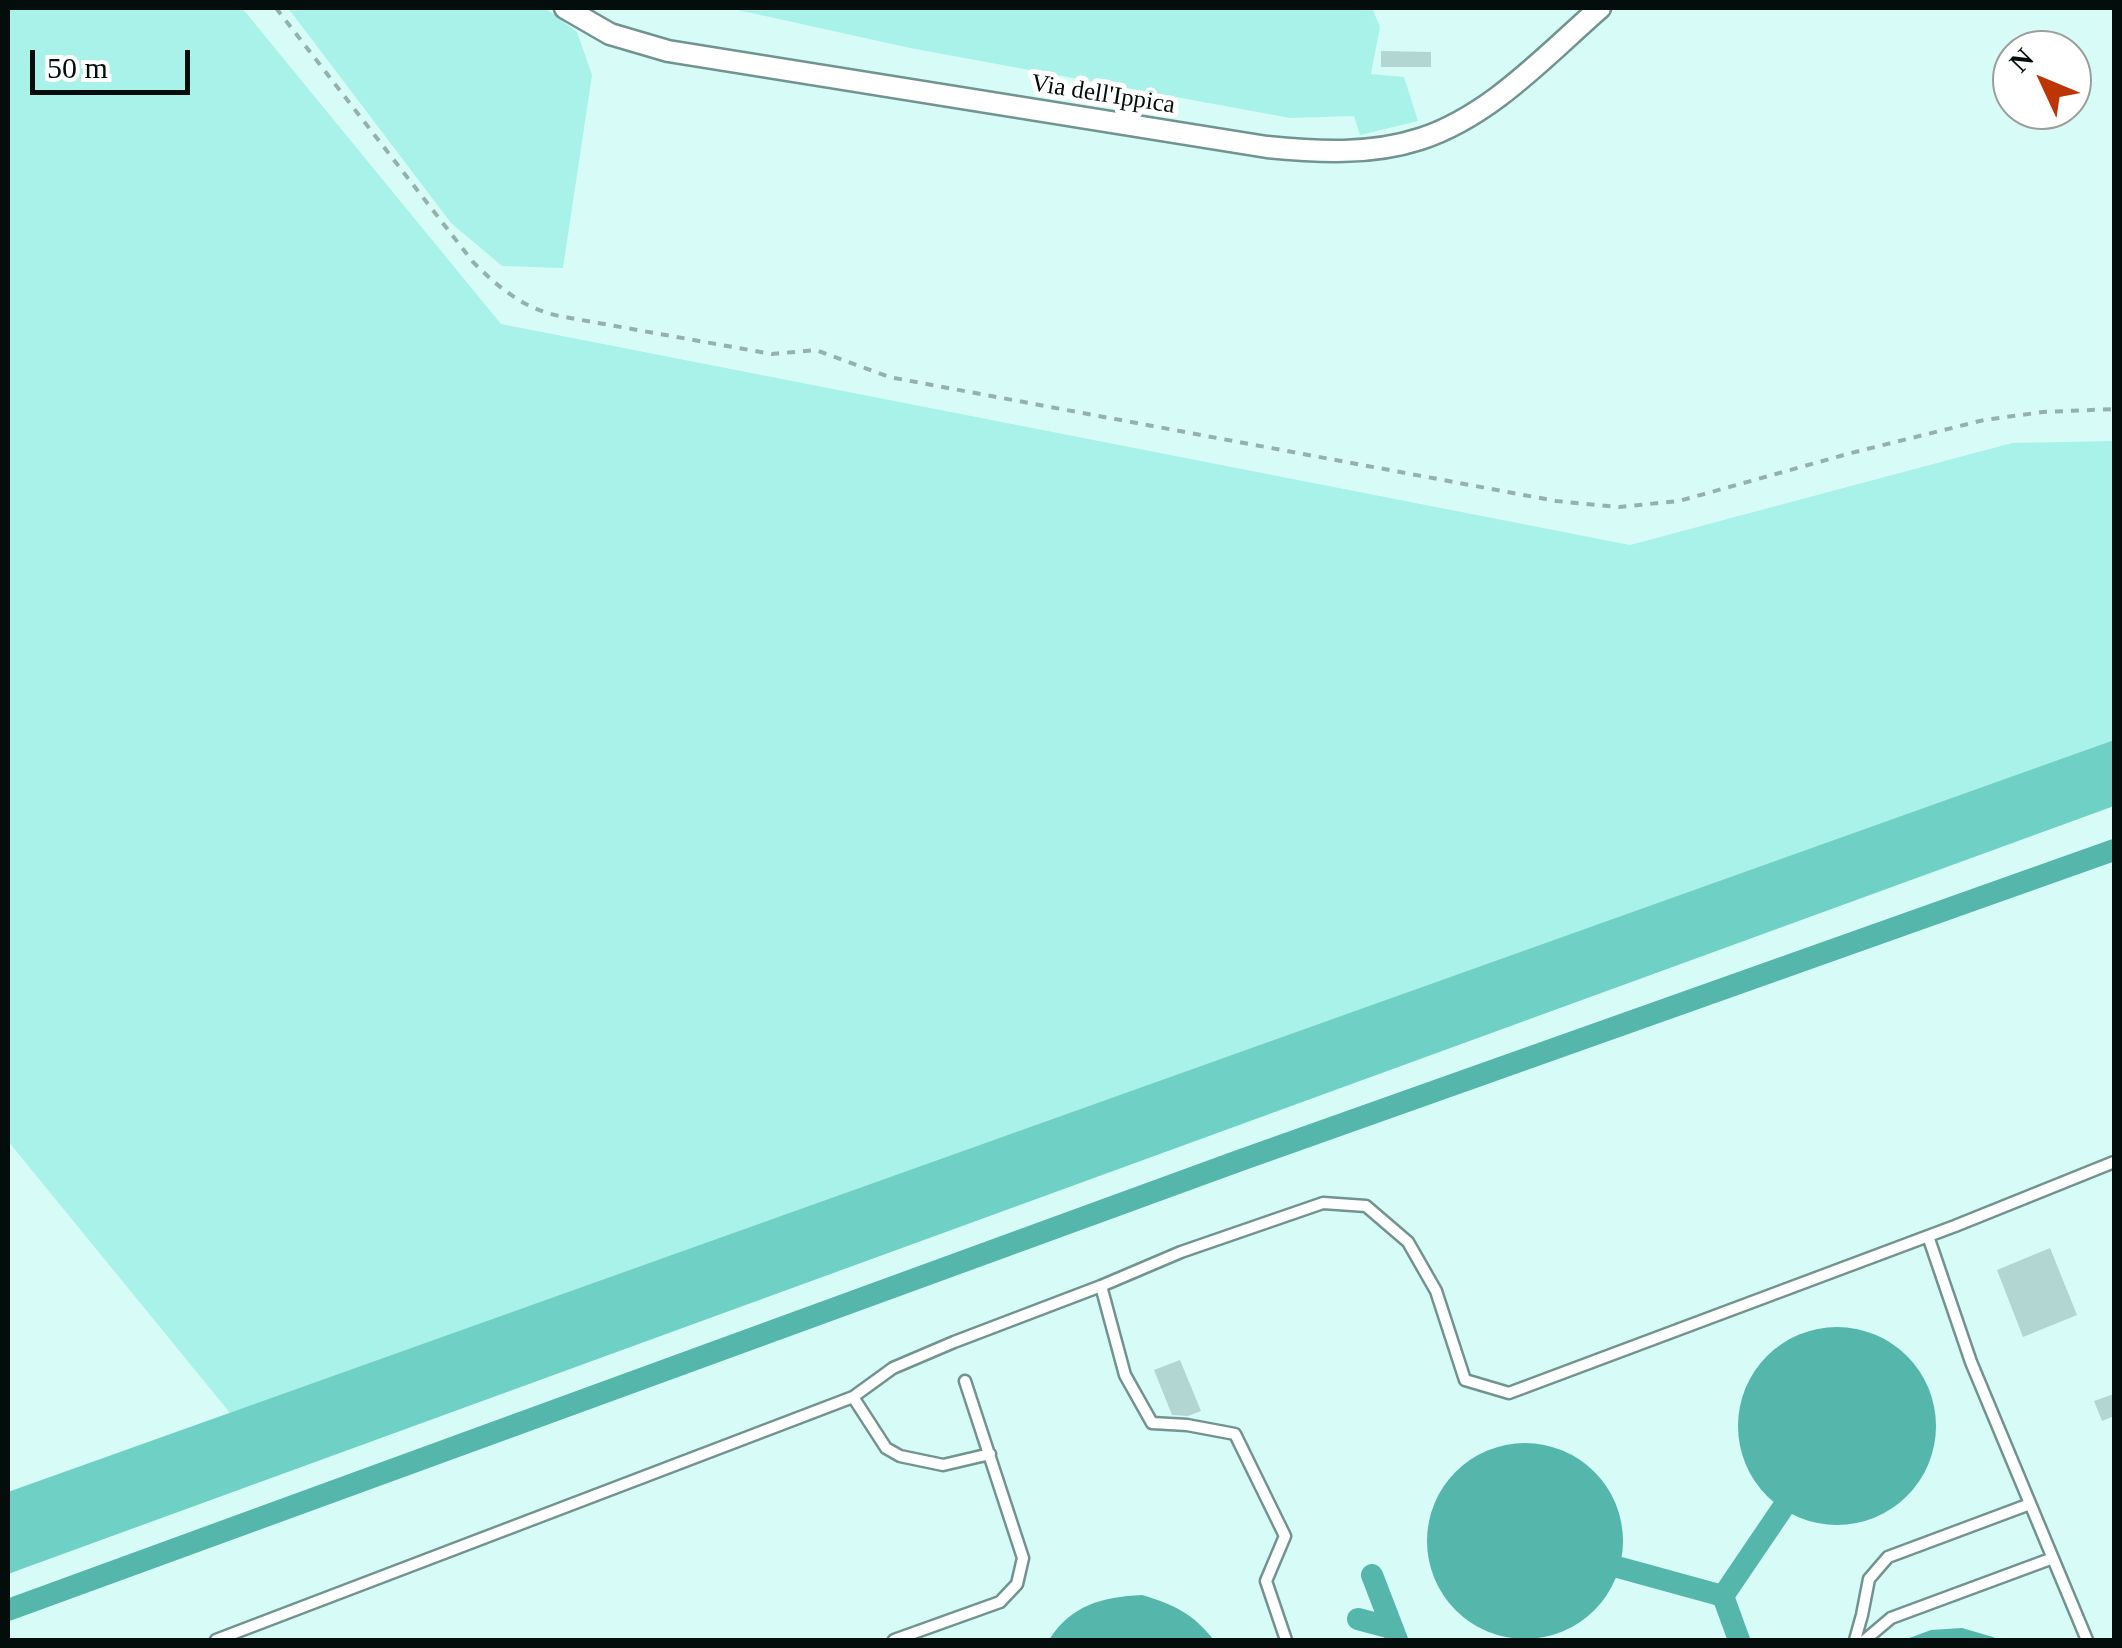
<!DOCTYPE html>
<html>
<head>
<meta charset="utf-8">
<style>
  body { margin:0 }
  #map { position:relative; width:2122px; height:1648px; overflow:hidden; background:#d7fcf7; font-family:Georgia,serif }
  canvas { display:block }
  .frame { position:absolute; inset:0; border:10px solid #030e0c; pointer-events:none }
  .north { position:absolute; left:1992px; top:30px; width:100px; height:100px; box-sizing:border-box; background:#fff; border:2px solid #9a9f9e; border-radius:50%; rotate:314deg; font-size:28px; font-weight:700; line-height:40px; text-align:center; color:#030e0c }
  .north::after { content:''; display:block; margin:auto; width:35px; height:45px; background:#bd3504; clip-path:polygon(50% 0,100% 100%,50% 72%,0 100%) }
  .scale { position:absolute; left:30px; top:50px; width:160px; height:45px; box-sizing:border-box; border:5px solid #030e0c; border-top:0; padding-left:12px; font-size:30px; line-height:35px; white-space:nowrap; color:#030e0c; -webkit-text-stroke:8px #fff; paint-order:stroke }
</style>
</head>
<body>
<div id="map">
<canvas width="2122" height="1648"></canvas>
<div class="frame"></div>
<div class="north">N</div>
<div class="scale">50 m</div>
</div>
<script>
const c = document.querySelector('canvas').getContext('2d');
c.lineJoin = 'round';
function paint(path, color) { c.fillStyle = color; c.fill(path, 'evenodd'); }
function trace(path, color, width, dash) { c.strokeStyle = color; c.lineWidth = width; c.lineCap = dash ? 'butt' : 'round'; c.setLineDash(dash || []); c.stroke(path); }
function drawText(font, color, halo, rows, align = 'center') {
  c.font = font + ' Georgia,serif'; c.lineWidth = 10; c.setLineDash([]); c.textBaseline = 'middle'; c.strokeStyle = halo; c.fillStyle = color; for (const [text, x, y, turn = 0] of rows) {
    c.save(); c.translate(x, y); c.rotate((+turn || 0) * Math.PI / 180); c.textAlign = isNaN(turn) ? turn : align; if (halo) c.strokeText(text, 0, 0); c.fillText(text, 0, 0); c.restore();
  }
}
const green = new Path2D(`
  M8,8H242L501,324L1630,545L2012,443L2114,441V740L230,1413L8,1141Z
  M288,8H545L577,32L592,75L563,268L502,266L451,223Z
  M729,8H1372L1380,27L1371,74L1404,77L1418,121L1360,135L1354,116L1290,118L910,48Z`);
const forest = new Path2D(`
  M2114,740V806L8,1574V1492Z`);
const water = new Path2D(`
  M1738 1426a99 99 0 1 1 198 0a99 99 0 1 1-198 0Z
  M1427 1541a98 98 0 1 1 196 0a98 98 0 1 1-196 0Z
  M1142,1595C1175,1605 1192,1613 1214,1640H1049C1071,1605 1102,1597 1142,1595Z
  M1962,1628L1993,1637L1998,1640H1904L1931,1630Z`);
const canal = new Path2D(`
  M1621,1568L1723,1596L1739,1640
  M1372,1575L1397,1640
  M1723,1596L1782,1509
  M8,1610L1241,1160L2114,850
  M1358,1619L1392,1628`);
const building = new Path2D(`
  M1381,51L1431,52V67H1381Z
  M2050,1248L2077,1315L2023,1337L1997,1270Z
  M1180,1360L1201,1411L1188,1416L1172,1415L1154,1370Z
  M2114,1394V1416L2102,1421L2094,1401Z`);
const path = new Path2D(`
  M276,8L473,262C499,288 523,308 559,316L772,354L816,350L889,377L1556,501L1619,507L1679,501L1851,453L1984,420L2043,412L2114,409`);
const lane = new Path2D(`
  M1928,1236L1971,1362L2087,1640
  M1101,1286L1125,1375L1152,1423L1187,1425L1235,1434L1285,1536L1266,1581L1286,1640
  M853,1397L886,1448L900,1456L943,1465L990,1454
  M216,1640L853,1397L893,1368L954,1342L1101,1286L1181,1252L1323,1203L1366,1206L1408,1242L1436,1291L1465,1380L1509,1393L1955,1226L2114,1162
  M894,1640L1000,1602L1017,1584L1023,1558L965,1381
  M1855,1640L1862,1615L1869,1579L1888,1557L2030,1504
  M1865,1640L1891,1618L2053,1558`);
const street = new Path2D(`
  M565,8L610,34L668,51L1267,147C1318,152 1371,155 1420,139C1491,116 1546,55 1600,8`);
const streetNames = [
  ["Via dell'Ippica",1103,95,9]
];
paint(green, '#a8f2e9');
paint(forest, '#6fd0c5');
paint(water, '#55b6ac');
trace(canal, '#55b6ac', 22);
paint(building, '#b2d6d1');
trace(lane, '#729490', 15);
trace(street, '#729490', 25);
trace(path, '#94b1ad', 4, [8, 8]);
trace(lane, '#fff', 10);
trace(street, '#fff', 20);
drawText('25px', '#030e0c', '#fff', streetNames);
</script>
</body>
</html>
